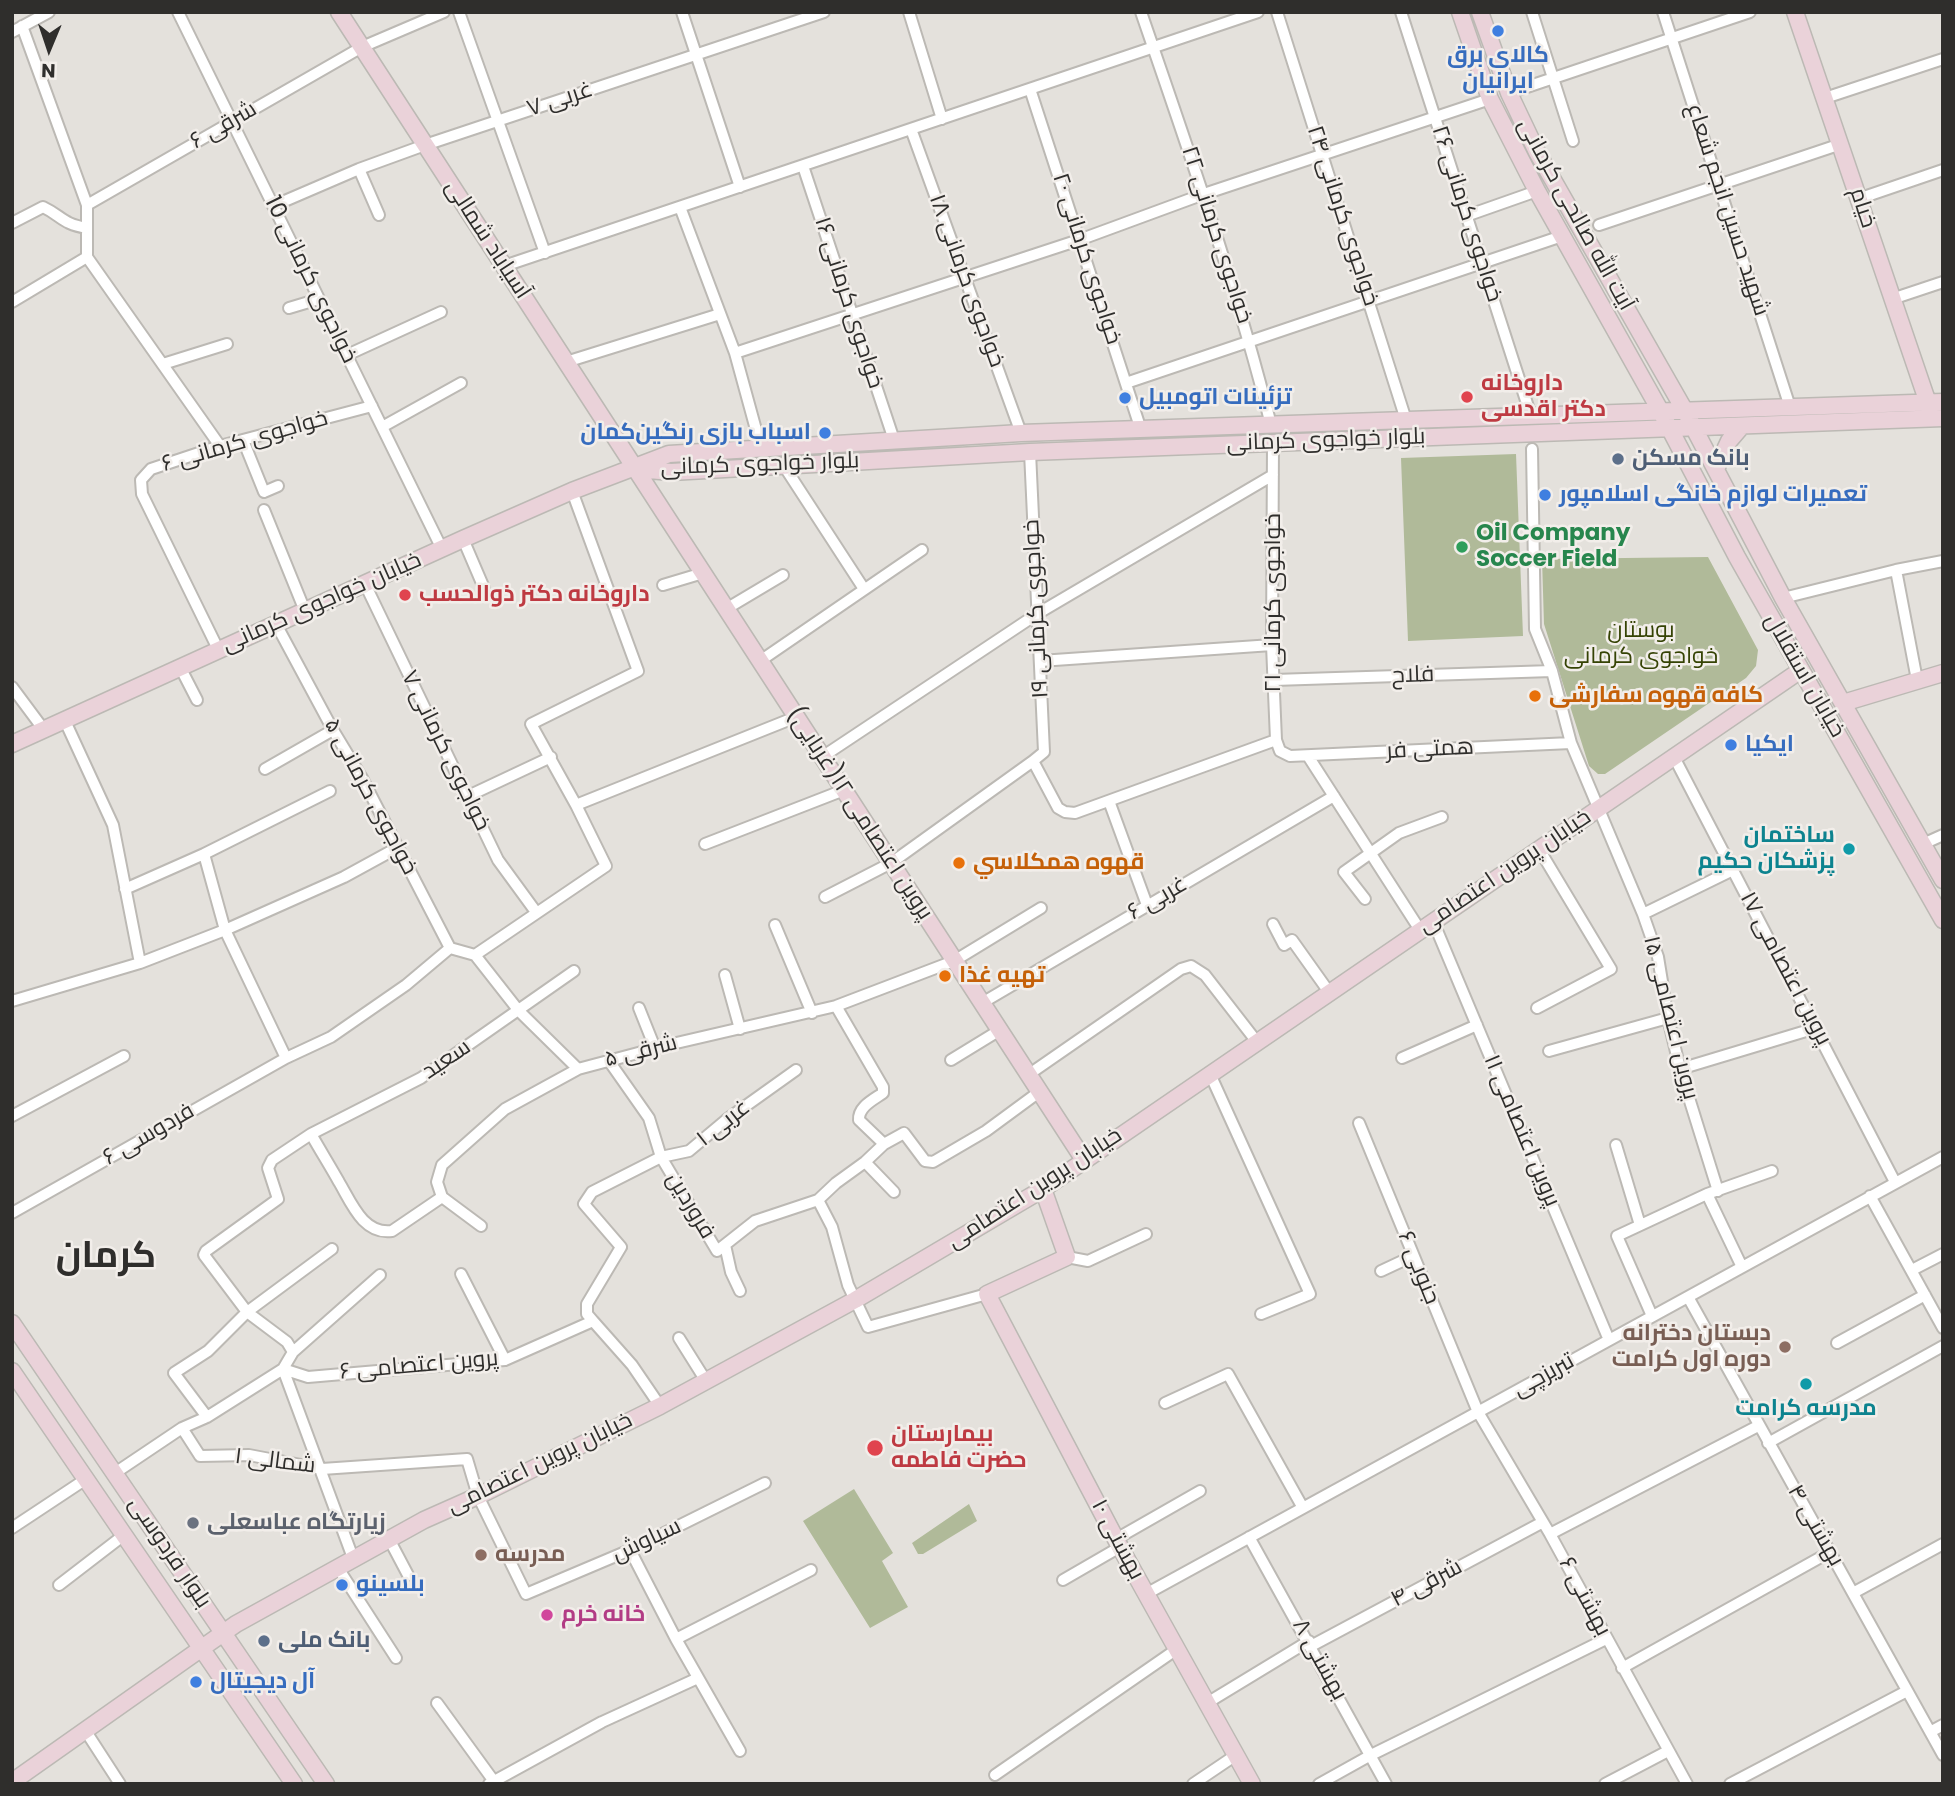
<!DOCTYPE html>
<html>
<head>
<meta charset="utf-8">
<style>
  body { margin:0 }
  #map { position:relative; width:1955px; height:1796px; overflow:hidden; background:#e4e1dc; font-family:Poppins,sans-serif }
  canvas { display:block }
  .frame { position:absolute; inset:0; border:14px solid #2f2e2c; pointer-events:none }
  .north { position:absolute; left:14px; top:14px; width:70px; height:70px; -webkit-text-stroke:5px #f2eeea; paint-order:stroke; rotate:182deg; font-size:19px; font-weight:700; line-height:28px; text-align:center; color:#2f2e2c }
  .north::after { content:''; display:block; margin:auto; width:24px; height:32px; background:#2f2e2c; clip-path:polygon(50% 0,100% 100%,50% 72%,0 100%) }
</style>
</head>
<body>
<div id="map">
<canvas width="1955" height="1796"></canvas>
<div class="frame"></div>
<div class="north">N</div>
</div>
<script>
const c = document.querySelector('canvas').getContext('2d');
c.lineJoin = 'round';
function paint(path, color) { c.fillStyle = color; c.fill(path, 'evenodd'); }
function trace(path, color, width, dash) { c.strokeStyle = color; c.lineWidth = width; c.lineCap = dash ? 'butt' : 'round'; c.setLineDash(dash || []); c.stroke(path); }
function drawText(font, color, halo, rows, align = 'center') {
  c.font = font + ' Poppins,Cairo,sans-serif'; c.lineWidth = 5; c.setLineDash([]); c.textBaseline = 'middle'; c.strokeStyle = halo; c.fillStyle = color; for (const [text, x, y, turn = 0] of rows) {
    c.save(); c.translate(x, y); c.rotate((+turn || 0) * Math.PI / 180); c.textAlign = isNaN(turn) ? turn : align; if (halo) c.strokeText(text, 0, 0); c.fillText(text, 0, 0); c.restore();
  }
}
const green = new Path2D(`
  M1516,454L1523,636L1408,641L1401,458Z
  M1708,557L1758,650L1756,666L1746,678L1605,774H1598L1589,766L1544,624L1542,559Z
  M854,1489L893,1553L882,1561L908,1607L870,1628L803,1521Z
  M969,1504L977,1521L923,1554H918L912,1543Z`);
const street = new Path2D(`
  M178,12L442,549
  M459,12L545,253
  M682,12L740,187
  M909,12L942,119
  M1141,12C1188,149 1236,285 1271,425
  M1277,12L1406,420
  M1401,12L1531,416
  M1532,12L1573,141
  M1663,12L1790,407
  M22,26L87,205V257L220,446
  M12,32L49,12
  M1030,89L1141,430
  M1509,93L1750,12
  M1825,98L1943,59
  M911,129L1021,433
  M803,166L894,440
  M359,169L379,215
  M1858,199L1943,170
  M87,205L362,47L444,12
  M273,206L359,169L425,145L824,12
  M680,207L735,353L761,448
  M1466,216L1537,191
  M12,223L43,207C62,216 62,224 87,228
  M1599,225L1841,144
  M504,266L1258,12
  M1892,299L1943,282
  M12,302L87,257
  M289,308L319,299
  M735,353L1079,240L1204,194L1490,99
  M347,355L441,312
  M566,362L720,314
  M163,364L227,344
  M1126,383L1562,236
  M382,427L461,383
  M243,440L264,492L278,486
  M1273,443L1272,645L1276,740L1280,751L1290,756L1571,743
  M1532,449L1535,629L1552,671L1571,743L1643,914L1658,957L1668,1018L1680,1069L1718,1191
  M1030,452L1044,752L1033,761
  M784,466L864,589
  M264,510L305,611
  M463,539L484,588
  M1896,570L1917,680
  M365,584L498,860L536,912
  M663,585L703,573
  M1783,598L1896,570L1943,561
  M726,609L783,575
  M276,624L333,730L362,778L450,948L475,955
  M218,649L142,494L141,480L151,469L220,446L372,406
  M760,661L922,550
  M1040,661L1272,645
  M180,667L197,700
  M1274,680L1552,671
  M12,687L44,730
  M65,721L113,825L140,963
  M1308,756L1420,930
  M822,757L1037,614L1273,475
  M1674,757L1895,1182
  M265,769L333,730
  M466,797L551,757
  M1109,801L1147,905
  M576,805L796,717
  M705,844L844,790
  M1923,844L1943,835
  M204,854L225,930L344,877L397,848
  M125,889L204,854L330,791
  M825,897L891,863L1033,761L1058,808L1065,812L1075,813L1276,740
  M1365,899L1344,872L1399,833L1442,817
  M1643,914L1733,870
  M1433,921L1609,1340
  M1273,924L1284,945L1292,940L1329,992
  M775,925L812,1013
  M475,955L606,866L576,805L531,724L638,671L572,491
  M475,955L519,1011L578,1069
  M574,971L421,1078L311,1134L272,1160L268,1168L278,1199L206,1251L204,1255L247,1312L287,1342L293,1352L283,1369L308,1377L505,1360L593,1321L632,1365L660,1406
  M725,975L740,1029
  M12,1001L140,963L225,930L286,1058
  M982,1003L1334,796
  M836,1006L883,1087V1093C873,1100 858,1107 859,1120L884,1144
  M639,1008L655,1048
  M1537,1008L1611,969L1539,849
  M1549,1051L1668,1018
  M1402,1058L1477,1025
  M951,1060L1000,1030
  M609,1061L649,1118L661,1157L717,1251L755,1221L818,1200
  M1680,1069L1816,1028
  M1210,1074L1310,1294L1261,1314
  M1028,1075L1181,969L1191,966L1205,975L1257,1042
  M12,1116L124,1056
  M1359,1123L1478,1412L1550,1534L1687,1784
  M311,1134C320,1150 330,1166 339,1182C351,1202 363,1235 392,1231L442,1197L437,1182L442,1165L505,1109L578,1069L672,1044L836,1006L954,961L1041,908
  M1616,1145L1640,1225
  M865,1162L884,1144L904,1133L925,1161L933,1162L986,1131L1039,1092
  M894,1192L865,1162L836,1183L818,1200L832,1227L848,1285L868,1327L987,1294
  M1707,1194L1742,1267
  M1870,1196L1943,1328
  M442,1197L481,1226
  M12,1213L286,1058L331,1037L406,985L450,948
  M725,1245L731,1272L740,1291
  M1067,1257L1088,1261L1146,1234
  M1912,1270L1943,1254
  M1381,1271L1413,1256
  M461,1274L505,1360
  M1688,1297L1943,1755
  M1652,1316L1617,1236L1707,1194L1772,1171
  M593,1321L587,1314V1304L621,1247L584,1204L592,1192L661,1157L689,1151L726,1120L796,1070
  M679,1338L706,1381
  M1837,1343L1925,1295
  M293,1352L380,1275
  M1165,1403L1228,1374L1303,1508
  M207,1417L174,1373L208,1351L247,1312L332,1249
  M182,1428L200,1456L249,1455L322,1469L467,1459L478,1496L526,1594L630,1550L765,1483
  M1768,1443L1943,1346
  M115,1473L182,1428L207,1417L283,1369L353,1558
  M12,1528L86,1479
  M1550,1534L1758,1426
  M1249,1537L1386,1784
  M389,1539L408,1575
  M1116,1539L1200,1491
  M630,1550L676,1639L740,1751
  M338,1568L396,1658
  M1063,1580L1120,1547
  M59,1585L124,1535
  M1853,1593L1943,1544
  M1146,1594L1943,1157
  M676,1639L811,1570
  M1311,1646L1543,1522
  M1622,1668L1830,1552
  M437,1703L493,1780
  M1207,1703L1309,1641
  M85,1730L120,1784
  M1930,1732L1943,1725
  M995,1775L1177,1649
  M489,1784L602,1722L698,1678
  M1193,1784L1236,1755
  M1319,1784L1371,1755L1606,1639
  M1605,1784L1668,1751
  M1730,1784L1907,1691`);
const secondary = new Path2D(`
  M339,12L1084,1160
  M1460,12L1490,99L1537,191L1661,412L1737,557L1943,920
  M1480,12L1509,93L1537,152L1685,411L1783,598L1943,880
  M1795,12L1928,403
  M638,469L671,472L1030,452L1943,418
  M1716,469L1729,441L1741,427
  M1843,703L1943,673
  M12,744L463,539L572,491L669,454L1021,433L1943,402
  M1043,1189L1067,1257L987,1294L1120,1547L1252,1784
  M12,1323L326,1784
  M12,1371L294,1784
  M12,1782L236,1624L424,1520L478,1496L660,1406L855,1300L1043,1189L1801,670`);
const markers = [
  [1498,31,7,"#3f7fe0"],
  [1467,397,7,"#e0444e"],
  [1125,398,7,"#3f7fe0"],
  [825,433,7,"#3f7fe0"],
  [1618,459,7,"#5c6f8a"],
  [1545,495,7,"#3f7fe0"],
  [1462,547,7,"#2e9e5b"],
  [405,595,7,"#e0444e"],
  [1535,696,7,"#e8710a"],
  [1731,745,7,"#3f7fe0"],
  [1849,849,7,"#0f9aa8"],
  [959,863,7,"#e8710a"],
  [945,976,7,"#e8710a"],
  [1785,1347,7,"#8d6e63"],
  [1806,1384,7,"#0f9aa8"],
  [875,1448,9,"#e0444e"],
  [193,1523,7,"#6b7280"],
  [481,1555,7,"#8d6e63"],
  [342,1585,7,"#3f7fe0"],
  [547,1615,7,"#d1479c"],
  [264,1641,7,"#5c6f8a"],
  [196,1682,7,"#3f7fe0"]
];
const shopNames = [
  ["کالای برق",1498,56,"center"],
  ["ایرانیان",1498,82,"center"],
  ["تزئینات اتومبیل",1139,398],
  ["اسباب بازی رنگین‌کمان",811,433,"right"],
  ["تعمیرات لوازم خانگی اسلامپور",1559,495],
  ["ایکیا",1745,745],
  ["بلسینو",356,1585],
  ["آل دیجیتال",210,1682]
];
const streetNames = [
  ["۷ غربی",560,100,-18],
  ["شرقی ۶",224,126,-30],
  ["خیام",1862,208,72],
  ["شهید حسین انجم شعاع",1727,210,72],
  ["خواجوی کرمانی ۲۶",1466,214,72],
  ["آیت الله صالحی کرمانی",1575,215,61],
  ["خواجوی کرمانی ۲۴",1342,216,72],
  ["خواجوی کرمانی ۲۲",1216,235,72],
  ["آسیاباد شمالی",487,240,57],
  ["خواجوی کرمانی ۲۰",1086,259,72],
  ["خواجوی کرمانی 10",310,280,64],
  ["خواجوی کرمانی ۱۸",966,281,70],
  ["خواجوی کرمانی ۱۶",848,303,72],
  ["بلوار خواجوی کرمانی",1326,441,-2],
  ["خواجوی کرمانی ۶",245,442,-16],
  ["بلوار خواجوی کرمانی",760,465,-2],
  ["خیابان خواجوی کرمانی",322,603,-24],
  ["خواجوی کرمانی ۲۱",1274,603,-90],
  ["خواجوی کرمانی ۱۹",1037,609,-93],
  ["فلاح",1413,676,-2],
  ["خیابان استقلال",1804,676,60],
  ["همتی فر",1430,750,-3],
  ["خواجوی کرمانی ۷",445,751,64],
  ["خواجوی کرمانی ۵",370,797,62],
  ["پروین اعتصامی ۱۲(غربایی)",859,814,57],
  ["خیابان پروین اعتصامی",1505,872,-34],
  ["غربی ۶",1158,899,-30],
  ["پروین اعتصامی ۱۷",1785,969,62],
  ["پروین اعتصامی ۱۵",1670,1018,76],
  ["شرقی ۵",641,1052,-14],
  ["سعید",447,1060,-34],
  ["غربی ۱",724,1124,-38],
  ["پروین اعتصامی ۱۱",1521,1131,67],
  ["فردوسی ۶",149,1135,-30],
  ["خیابان پروین اعتصامی",1035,1189,-33],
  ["فروردین",690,1206,59],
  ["جنوبی ۶",1418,1268,68],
  ["پروین اعتصامی ۶",419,1366,-5],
  ["تبریزچی",1544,1376,-29],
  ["شمالی ۱",275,1462,7],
  ["خیابان پروین اعتصامی",540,1464,-26],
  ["بهشتی ۴",1815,1526,60],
  ["بهشتی ۱۰",1117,1540,62],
  ["سیاوش",647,1541,-25],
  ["بلوار فردوسی",169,1553,56],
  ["شرقی ۴",1427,1584,-28],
  ["بهشتی ۶",1584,1597,62],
  ["بهشتی ۸",1319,1660,61]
];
const healthNames = [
  ["داروخانه",1481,384],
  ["دکتر اقدسی",1481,410],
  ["داروخانه دکتر ذوالحسب",419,595],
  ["بیمارستان",891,1435],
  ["حضرت فاطمه",891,1461]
];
const serviceNames = [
  ["بانک مسکن",1632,459],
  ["بانک ملی",278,1641]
];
const leisureNames = [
  ["Oil Company",1476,534],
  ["Soccer Field",1476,560]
];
const parkNames = [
  ["بوستان",1641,631],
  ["خواجوی کرمانی",1641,657]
];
const foodNames = [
  ["کافه قهوه سفارشی",1549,696],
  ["قهوه همكلاسي",973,863],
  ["تهیه غذا",959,976]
];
const cultureNames = [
  ["ساختمان",1835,836],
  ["پزشکان حکیم",1835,862],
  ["مدرسه کرامت",1806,1409,"center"]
];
const educationNames = [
  ["دبستان دخترانه",1771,1334],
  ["دوره اول کرامت",1771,1360],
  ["مدرسه",495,1555,"left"]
];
const worshipNames = [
  ["زیارتگاه عباسعلی",207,1523]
];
const hotelNames = [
  ["خانه خرم",561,1615]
];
const townNames = [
  ["کرمان",106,1258]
];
paint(green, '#b0ba99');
trace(street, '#bcb9b4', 14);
trace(secondary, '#bcb9b4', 19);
trace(street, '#fff', 10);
trace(secondary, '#ead2d9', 16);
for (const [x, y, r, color] of markers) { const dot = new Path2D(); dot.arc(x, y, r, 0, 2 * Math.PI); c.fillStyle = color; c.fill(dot); trace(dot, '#f2eeea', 2.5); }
drawText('bold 23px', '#366cbe', '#f2eeea', shopNames, 'left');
drawText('23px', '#2f2e2c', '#f2eeea', streetNames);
drawText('bold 23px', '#be3a42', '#f2eeea', healthNames, 'left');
drawText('bold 23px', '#4e5e75', '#f2eeea', serviceNames, 'left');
drawText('bold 23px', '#27864d', '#f2eeea', leisureNames, 'left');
drawText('23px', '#354304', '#f2eeea', parkNames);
drawText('bold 23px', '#c56008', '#f2eeea', foodNames, 'left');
drawText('bold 23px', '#0d838f', '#f2eeea', cultureNames, 'right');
drawText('bold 23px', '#785e54', '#f2eeea', educationNames, 'right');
drawText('bold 23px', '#5b616d', '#f2eeea', worshipNames, 'left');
drawText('bold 23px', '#b23c85', '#f2eeea', hotelNames, 'left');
drawText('bold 37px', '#2f2e2c', '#f2eeea', townNames);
</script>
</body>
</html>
